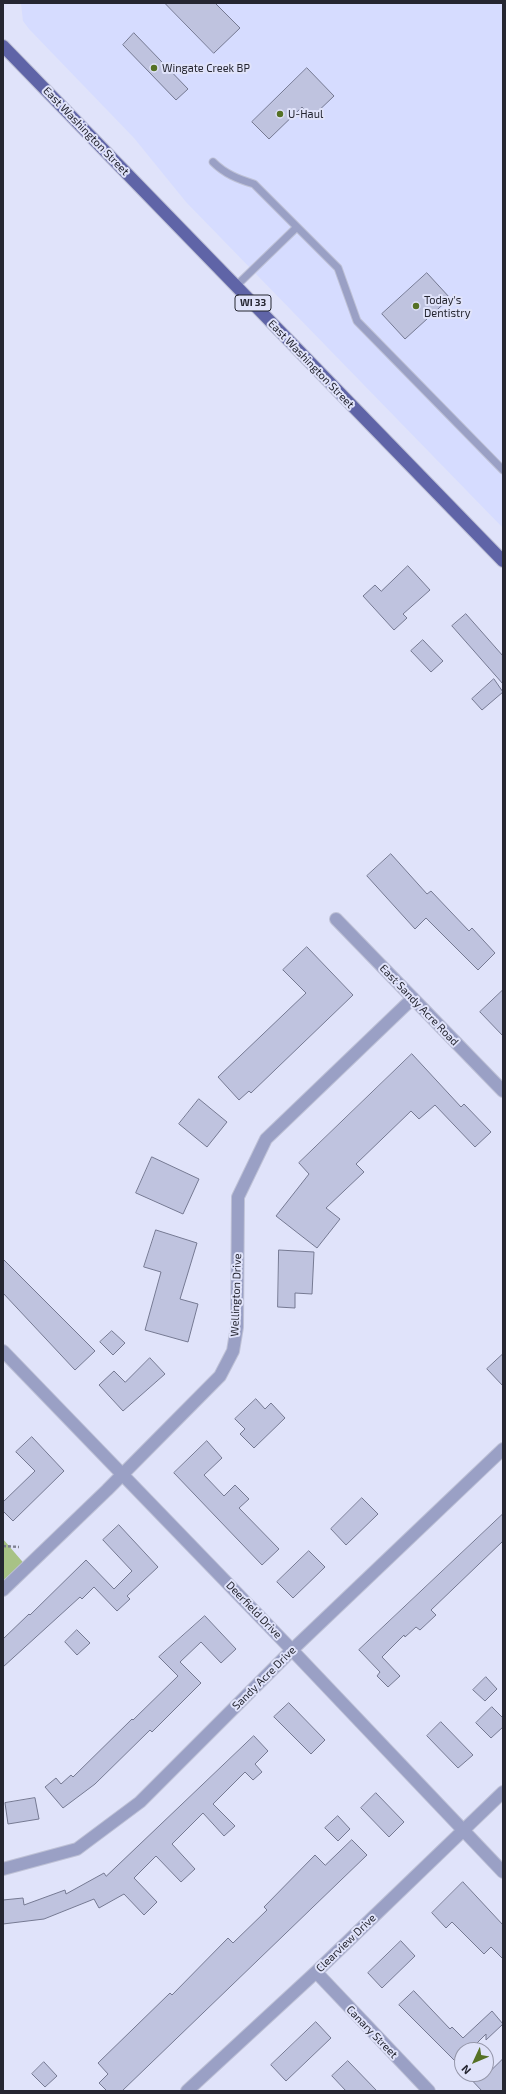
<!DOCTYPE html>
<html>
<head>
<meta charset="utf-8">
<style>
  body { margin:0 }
  #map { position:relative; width:506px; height:2094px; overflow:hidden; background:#e0e3fa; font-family:"Exo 2",sans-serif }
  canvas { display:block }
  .frame { position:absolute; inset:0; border:4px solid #252631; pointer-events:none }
  .north { position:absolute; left:454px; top:2042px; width:40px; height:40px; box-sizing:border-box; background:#e0e3fa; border:1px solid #9597aa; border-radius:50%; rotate:226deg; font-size:11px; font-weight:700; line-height:16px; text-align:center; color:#252631 }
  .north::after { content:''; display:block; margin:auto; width:14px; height:18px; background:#557125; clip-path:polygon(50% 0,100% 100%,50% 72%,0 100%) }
</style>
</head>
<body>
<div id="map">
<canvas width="506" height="2094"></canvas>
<div class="frame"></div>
<div class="north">N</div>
</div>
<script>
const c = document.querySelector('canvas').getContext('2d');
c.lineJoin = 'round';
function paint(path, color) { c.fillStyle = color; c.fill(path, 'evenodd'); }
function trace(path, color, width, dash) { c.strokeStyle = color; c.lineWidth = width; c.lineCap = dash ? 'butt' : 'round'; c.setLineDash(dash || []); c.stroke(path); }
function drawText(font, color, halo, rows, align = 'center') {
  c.font = font + ' "Exo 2",sans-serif'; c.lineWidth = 4; c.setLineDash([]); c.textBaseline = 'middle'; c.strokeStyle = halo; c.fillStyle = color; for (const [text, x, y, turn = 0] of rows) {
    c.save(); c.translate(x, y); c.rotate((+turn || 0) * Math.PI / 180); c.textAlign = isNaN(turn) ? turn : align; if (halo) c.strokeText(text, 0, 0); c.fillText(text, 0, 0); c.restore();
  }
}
const built = new Path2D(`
  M21,3H503V528L186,202L134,138L29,29L23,21Z`);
const green = new Path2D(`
  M3,1539L27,1567L3,1592Z`);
const building = new Path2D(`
  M165,3H215L240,28L214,53Z
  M134,33L188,89L176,100L123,45Z
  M307,68L334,96L312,117L302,107L269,139L252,122Z
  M427,273L450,298L405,339L382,314Z
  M408,566L430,590L403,614L407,618L394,630L363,596L375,585L381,591Z
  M466,614L503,656V684L452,626Z
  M423,640L443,661L431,672L411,651Z
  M494,679L503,692L482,710L472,699Z
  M391,854L427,894L431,891L469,931L472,928L495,953L478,970L426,918L415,929L367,876Z
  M307,947L353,995L251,1093L249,1091L239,1100L218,1077L306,993L283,970Z
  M503,990V1036L480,1012Z
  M412,1054L461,1107L464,1104L491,1132L475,1147L435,1105L419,1119L411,1111L356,1164L364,1172L326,1208L340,1219L317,1248L276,1216L309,1174L299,1163Z
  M199,1099L227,1122L207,1147L179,1124Z
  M152,1157L199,1179L183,1214L136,1193Z
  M156,1230L197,1243L180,1299L198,1304L188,1342L145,1330L161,1272L144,1267Z
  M279,1250L314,1252L312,1294L295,1293V1308L278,1307Z
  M3,1259L95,1351L75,1370L3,1293Z
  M112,1331L125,1343L113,1355L100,1342Z
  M503,1354V1386L487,1369Z
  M150,1358L165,1374L123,1411L99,1385L114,1371L125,1382Z
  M256,1399L265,1409L271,1403L285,1418L254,1448L240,1434L245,1429L235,1419Z
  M32,1437L64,1471L13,1521L3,1511V1502L35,1471L16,1452Z
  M207,1441L222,1458L204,1475L224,1496L235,1485L249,1499L239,1508L279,1549L262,1565L174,1473Z
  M362,1498L378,1514L346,1545L331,1529Z
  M503,1514V1541L431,1610L436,1615L420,1630L416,1627L405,1637L404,1635L382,1657L400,1676L388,1687L377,1676L380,1672L359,1650Z
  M119,1525L158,1567L127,1596L130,1599L117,1611L94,1587L82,1599L80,1597L3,1667V1639L29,1614L30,1615L86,1560L114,1589L132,1571L103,1540Z
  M309,1551L325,1567L293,1598L277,1582Z
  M205,1616L236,1649L221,1663L201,1642L180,1662L201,1683L152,1732L150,1730L95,1784L63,1808L45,1787L56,1778L61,1784L71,1775L73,1777L132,1719L133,1720L178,1676L159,1657Z
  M77,1630L90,1643L77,1655L65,1642Z
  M486,1677L497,1689L485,1701L473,1690Z
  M289,1703L325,1740L311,1754L274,1717Z
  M492,1707L503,1718V1727L491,1738L476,1723Z
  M441,1722L473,1755L458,1768L427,1736Z
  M254,1736L268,1751L255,1764L262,1772L253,1780L245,1772L213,1804L235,1826L224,1836L203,1813L172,1844L195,1869L181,1882L156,1856L134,1878L157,1902L144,1915L124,1894L99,1908L94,1899L44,1919L3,1924V1900L23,1898L24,1905L65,1890L66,1894L104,1873L106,1876Z
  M376,1793L404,1822L389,1837L361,1808Z
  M35,1798L39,1819L8,1824L5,1803Z
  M338,1816L350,1829L338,1841L325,1828Z
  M352,1840L367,1855L122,2091H107L99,2083L108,2074L98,2063L170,1993L172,1995L228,1938L233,1943L267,1910L264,1907L315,1855L325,1865Z
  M463,1882L503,1925V1959L491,1947L484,1954L452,1922L446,1928L432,1913Z
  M401,1941L415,1956L382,1988L368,1973Z
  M414,1991L450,2029L452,2027L463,2038L492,2011L503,2024L486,2040V2034L472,2048L474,2050H462V2068L399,2005Z
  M316,2022L331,2038L286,2081L271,2065Z
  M503,2059V2091H482L466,2074H487Z
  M348,2061L377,2091H346L332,2076Z
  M44,2062L57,2076L45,2087L32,2074Z`);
const path = new Path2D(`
  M3,1546L19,1547`);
const lane = new Path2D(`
  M213,162C225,174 238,179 254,184L338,268L357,321L503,470
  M236,286L297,227`);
const street = new Path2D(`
  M336,919L503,1091
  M3,1351L292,1650L503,1872
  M3,1590L107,1490L220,1376L233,1351L237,1327L238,1197L266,1139L413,998
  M3,1869L77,1849L140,1802L292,1650L503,1449
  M316,1972L429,2091
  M187,2091L316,1972L503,1792`);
const primary = new Path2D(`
  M3,46L503,561`);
const markers = [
  [154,68,4,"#557125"],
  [280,114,4,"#557125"],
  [416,306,4,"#557125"]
];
const shields = [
  [253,303,36]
];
const shieldNames = [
  ["WI 33",253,303]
];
const poiNames = [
  ["Wingate Creek BP",162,68],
  ["U-Haul",288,114],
  ["Today's",424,300],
  ["Dentistry",424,313]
];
const streetNames = [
  ["East Washington Street",86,131,46],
  ["East Washington Street",311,364,46],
  ["East Sandy Acre Road",419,1005,46],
  ["Wellington Drive",236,1295,-88],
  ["Deerfield Drive",254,1610,46],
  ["Sandy Acre Drive",264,1678,-45],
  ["Clearview Drive",346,1943,-44],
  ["Canary Street",372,2032,46]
];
paint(built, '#d6dcff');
paint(green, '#a8c286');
paint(building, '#bfc3df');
trace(building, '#757992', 1);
trace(lane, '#bec1d6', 9);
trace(street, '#bec1d6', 14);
trace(primary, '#bec1d6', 14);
trace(path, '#7f8191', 2.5, [3, 2]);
trace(lane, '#9aa0c5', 7);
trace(street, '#9aa0c5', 12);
trace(primary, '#5f64a7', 12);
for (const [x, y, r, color] of markers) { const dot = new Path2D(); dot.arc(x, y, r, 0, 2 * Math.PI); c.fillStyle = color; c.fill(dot); trace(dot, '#e0e3fa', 1.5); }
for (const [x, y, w] of shields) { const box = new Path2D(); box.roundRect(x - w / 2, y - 8, w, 16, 3); c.fillStyle = '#e0e3fa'; c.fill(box); trace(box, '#252631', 1); }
drawText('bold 10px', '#252631', null, shieldNames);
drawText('11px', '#252631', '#e0e3fa', poiNames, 'left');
drawText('11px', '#252631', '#e0e3fa', streetNames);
</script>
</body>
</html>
